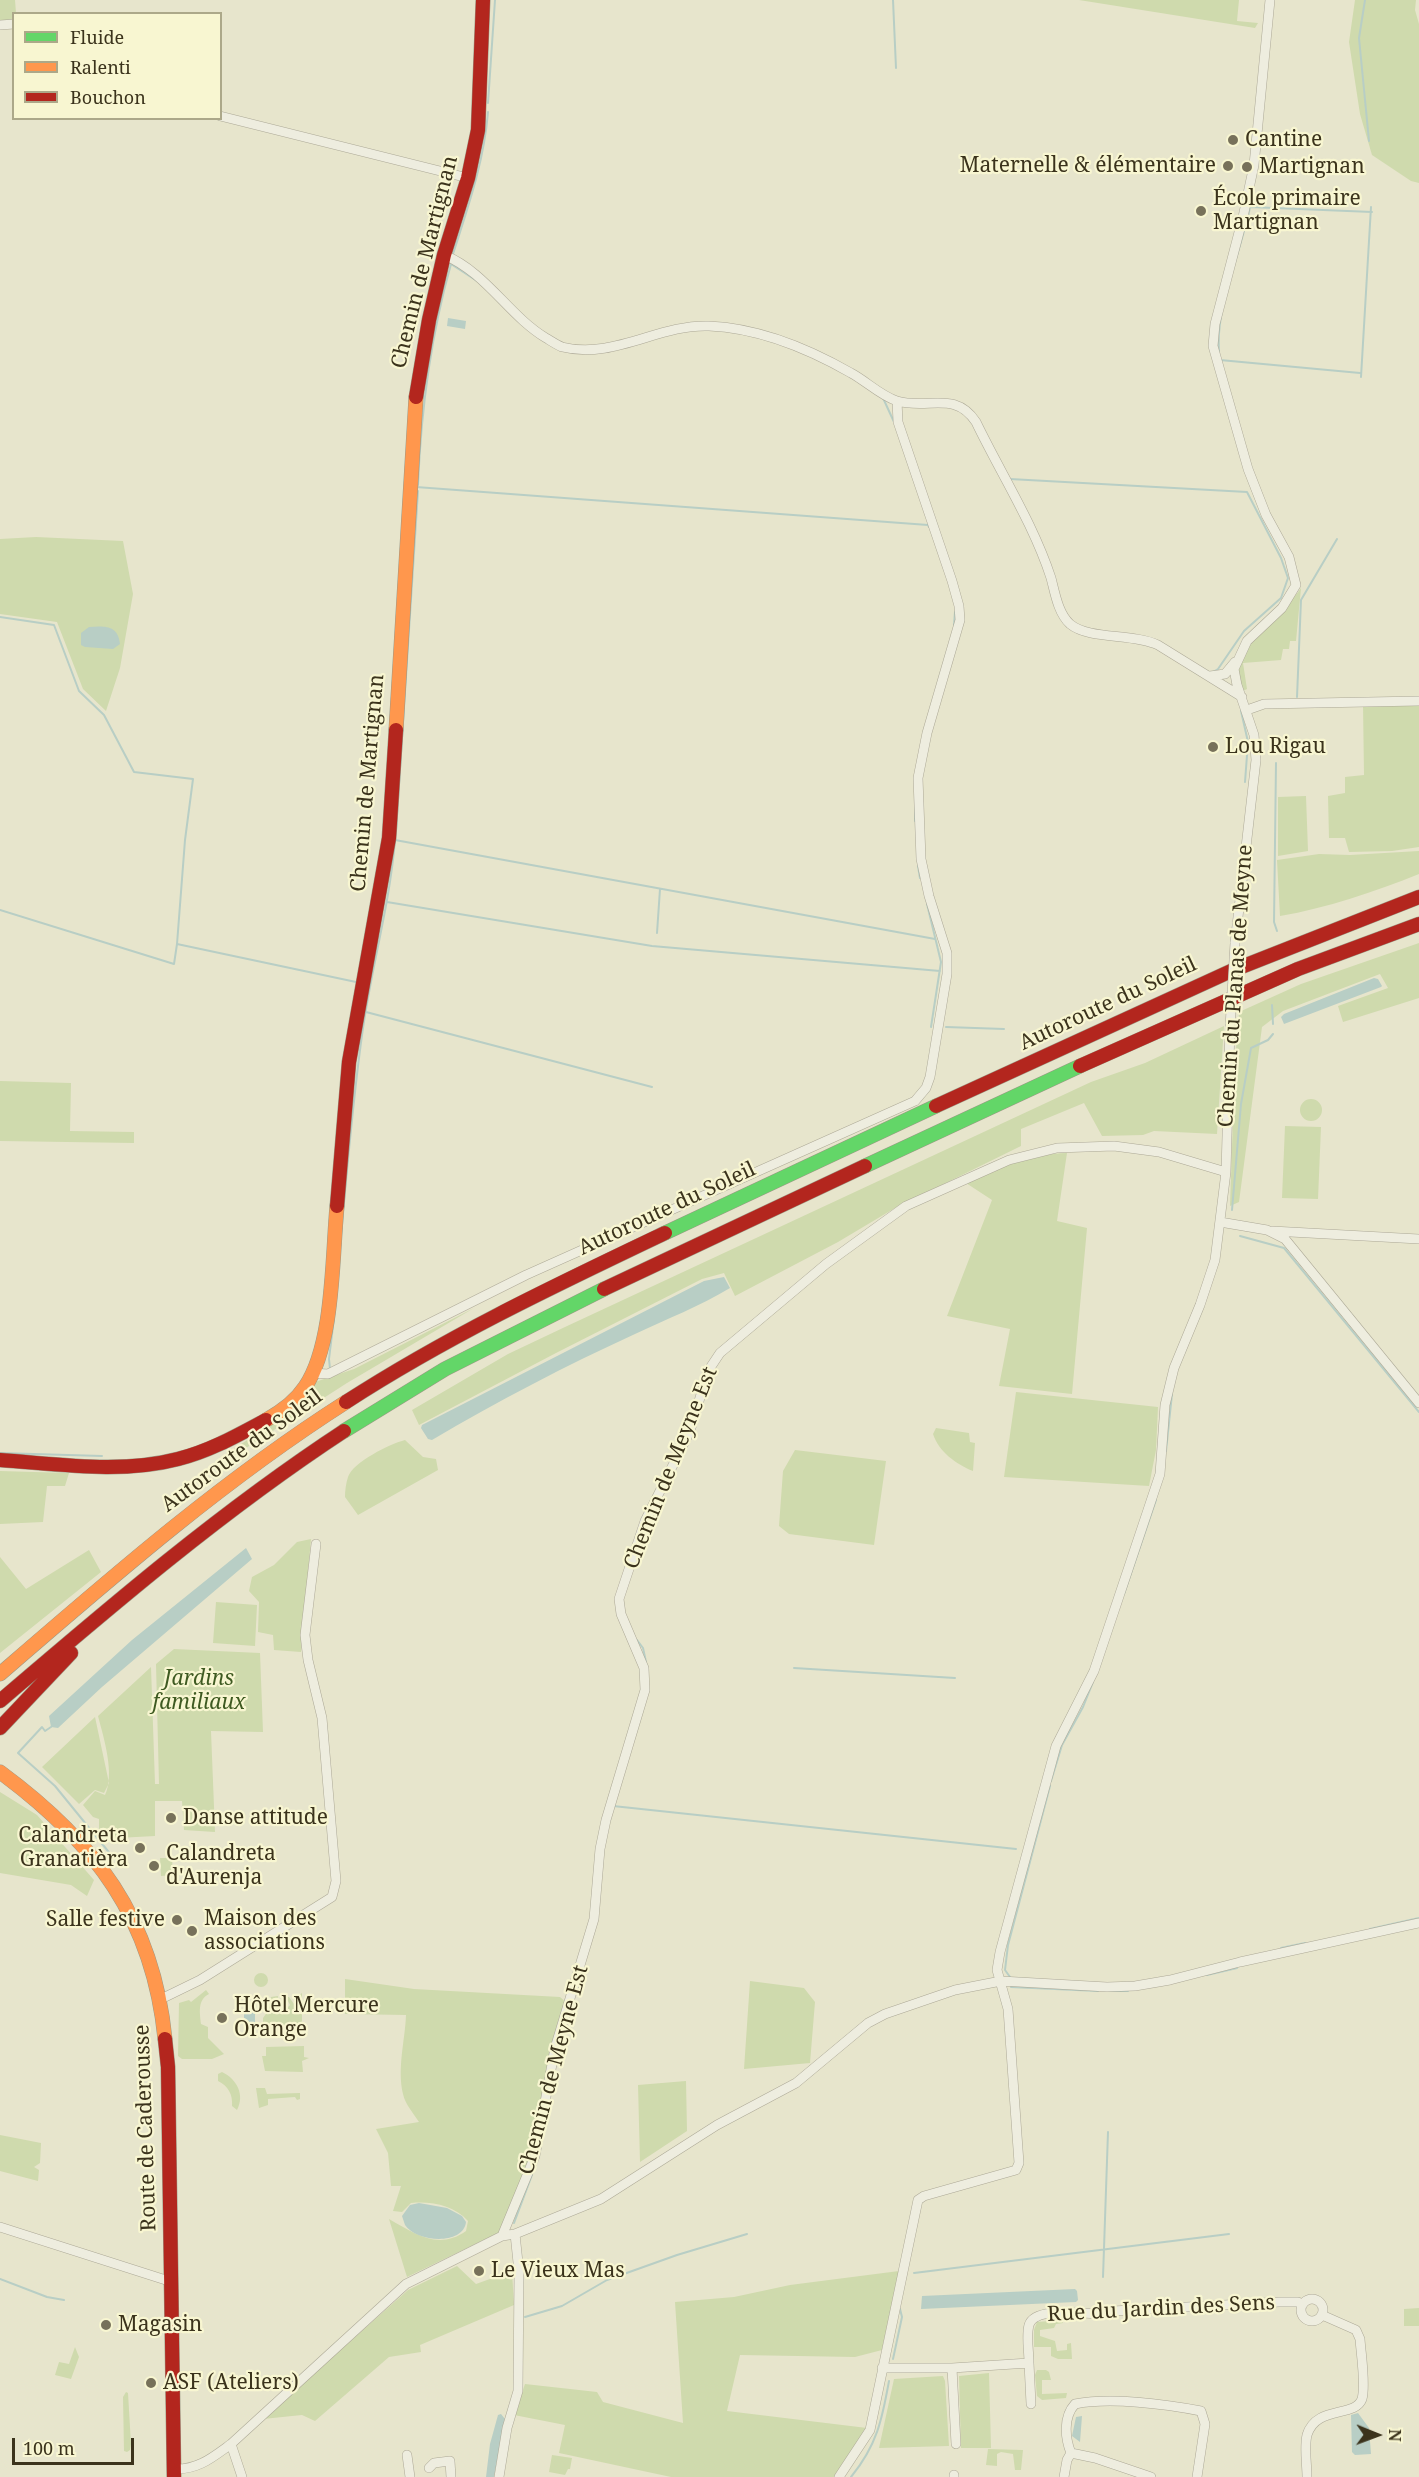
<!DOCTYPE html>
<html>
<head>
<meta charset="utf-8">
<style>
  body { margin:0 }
  #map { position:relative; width:1419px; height:2477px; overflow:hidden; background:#e7e5cc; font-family:"Noto Serif",serif }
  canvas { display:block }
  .legend { position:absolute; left:12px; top:12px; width:210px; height:108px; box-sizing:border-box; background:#f8f6d1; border:2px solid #aca889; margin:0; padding:8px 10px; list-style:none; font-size:18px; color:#3b331c }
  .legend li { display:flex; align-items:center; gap:12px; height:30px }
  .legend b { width:30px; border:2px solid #aca889 }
  .north { position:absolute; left:1347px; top:2405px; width:60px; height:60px; -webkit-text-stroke:4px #f8f6d1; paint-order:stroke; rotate:91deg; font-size:16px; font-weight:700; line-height:24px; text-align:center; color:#3b331c }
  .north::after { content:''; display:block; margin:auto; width:21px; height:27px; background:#3b331c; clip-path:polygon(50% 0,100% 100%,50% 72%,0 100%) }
  .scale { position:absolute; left:12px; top:2438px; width:122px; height:27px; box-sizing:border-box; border:3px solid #3b331c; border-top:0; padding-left:8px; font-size:18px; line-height:21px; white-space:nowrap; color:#3b331c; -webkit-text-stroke:4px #f8f6d1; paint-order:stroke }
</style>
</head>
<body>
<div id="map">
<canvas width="1419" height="2477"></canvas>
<ul class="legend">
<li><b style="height:8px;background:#63d668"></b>Fluide</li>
<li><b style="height:8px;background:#ff974d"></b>Ralenti</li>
<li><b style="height:8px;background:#b3261e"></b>Bouchon</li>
</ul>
<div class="north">N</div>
<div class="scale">100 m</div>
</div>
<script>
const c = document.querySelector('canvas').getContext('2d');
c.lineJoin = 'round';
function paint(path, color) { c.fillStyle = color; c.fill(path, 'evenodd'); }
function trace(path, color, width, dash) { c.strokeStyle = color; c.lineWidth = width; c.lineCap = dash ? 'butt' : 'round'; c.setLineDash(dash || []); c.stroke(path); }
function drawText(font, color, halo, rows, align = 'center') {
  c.font = font + ' "Noto Serif",serif'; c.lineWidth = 4.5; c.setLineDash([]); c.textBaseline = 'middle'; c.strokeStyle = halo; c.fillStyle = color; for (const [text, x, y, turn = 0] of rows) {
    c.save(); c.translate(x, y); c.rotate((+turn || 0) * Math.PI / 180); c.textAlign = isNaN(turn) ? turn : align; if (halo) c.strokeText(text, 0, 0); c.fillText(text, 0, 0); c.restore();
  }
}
const green = new Path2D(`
  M0,0H15L16,13L14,14L13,21L0,22Z
  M1079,0H1239L1237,21L1258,23L1255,28Z
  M1355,0H1416L1415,10L1419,24V183L1411,181L1372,155L1360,114L1349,42Z
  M36,537L123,541L133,594L120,668L106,711L83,689L57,622L0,614V539Z
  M1301,588L1296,641H1290L1289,649H1283L1281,660L1243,663L1247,689L1243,691C1241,686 1237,679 1237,673C1235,651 1287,609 1301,588Z
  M1363,704L1419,705V847L1392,851L1349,852L1345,838H1329L1328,796L1345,793V777L1364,775Z
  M1306,796L1308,851L1278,856V797Z
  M1419,851V874C1374,892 1327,908 1280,916L1277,860L1319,854L1350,855Z
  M1419,943V998L1343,1022L1338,1006L1388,988L1380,974L1283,1011L1262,1027L1239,1202L1230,1206L1235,1061L1239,1012L1301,984Z
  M1224,1026L1217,1134L1154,1131L1143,1135L1102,1136L1084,1103L1021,1129V1146L895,1208L838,1242L735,1296L724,1273L702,1279L556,1353L419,1425L412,1410L508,1354L565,1327L1091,1082L1145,1063Z
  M0,1081L71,1083L70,1131L134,1132V1143L0,1141Z
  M1300 1110a11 11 0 1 1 22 0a11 11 0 1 1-22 0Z
  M1285,1126L1321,1127L1318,1199L1282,1198Z
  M1067,1153L1057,1221L1087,1228L1072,1394L999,1386L1010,1329L947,1316L992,1200L966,1183C999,1168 1030,1154 1067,1153Z
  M474,1308L347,1383L229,1459L226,1454L299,1406L315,1382L354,1369Z
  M1016,1392L1158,1407L1156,1450L1149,1486L1004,1477Z
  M936,1428L969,1433L970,1442L975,1443L973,1471C956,1464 939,1452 933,1434Z
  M405,1440L423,1457L436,1459L438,1470L358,1515L345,1497C345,1490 346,1483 348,1477C353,1462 390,1444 405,1440Z
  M795,1450L886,1461L874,1545L789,1534L779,1526L783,1471Z
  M0,1471L69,1473L65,1486H47L43,1522L0,1524Z
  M311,1539L301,1652L274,1650L273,1635L258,1632L259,1602L249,1591L252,1577L274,1565L297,1542Z
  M89,1550L101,1572L0,1653V1557L26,1589Z
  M216,1602L257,1605L255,1646L213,1643Z
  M174,1649L260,1653L263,1732L211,1731L215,1832L184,1830L182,1801H155V1836L99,1839V1819L93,1817L83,1805L95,1791L105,1795C115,1774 104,1739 98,1716L151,1667L155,1784H159L156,1664Z
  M95,1717L109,1783L104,1793L95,1790L79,1804L42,1767Z
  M0,1792L37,1815L94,1880L87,1896L71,1885L0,1873Z
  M160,1858H172L173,1875L161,1876Z
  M254 1980a7 7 0 1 1 14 0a7 7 0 1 1-14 0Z
  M345,1979L414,1989L560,1997L567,2003L533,2153L502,2231L407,2277L389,2219C414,2233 438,2251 466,2231L468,2221C454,2205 431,2201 411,2203L402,2212L393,2211L401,2186H391L388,2153L376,2129L419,2122C414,2114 405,2104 403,2094C397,2068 405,2041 406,2015L345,2014Z
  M750,1981L804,1988L815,2002L810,2063L744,2069Z
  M206,1990L209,1994C197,2000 200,2013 201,2024L208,2027V2038L224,2054L212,2059H182L178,2056L179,2003L189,2000L191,2002Z
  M302,1993V2027H263V2018L268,2011L271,1997L278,1996L276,2008L284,2011L290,2005L286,1997H289L294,2004L298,2005V1996Z
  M304,2046V2057L309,2058L302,2061L303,2072L265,2071L262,2056H266V2047Z
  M222,2072C237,2079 245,2095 237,2110L232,2106C233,2094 228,2086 218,2081V2074Z
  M686,2081L687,2131L640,2162L638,2085Z
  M256,2088H265L267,2094L300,2093V2099L297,2100L295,2097L268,2099V2105L259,2108Z
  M0,2135L41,2143L40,2163L34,2167L39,2170L38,2181L0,2171Z
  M457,2266L476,2284L512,2271L514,2305L420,2345L421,2352L389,2357L315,2421L302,2415L263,2419L408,2290Z
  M899,2271L882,2350L855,2357L740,2355L727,2411L867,2428L834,2477H671L559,2453L565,2425L514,2415L525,2384L597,2392L603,2402L683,2423L675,2302L734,2297L790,2285Z
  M1419,2308V2326H1404V2309Z
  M1063,2320V2323L1056,2324L1054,2328L1040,2330V2336L1055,2341L1057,2351L1067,2350V2344L1071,2343L1072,2359H1058L1051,2356V2347H1034V2330L1037,2322Z
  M75,2347L79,2357L71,2379L55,2375L59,2362L69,2364Z
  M1037,2370H1046L1049,2372L1051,2380H1042V2394L1067,2393L1066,2398L1042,2400L1037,2396L1035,2375Z
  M989,2373L991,2448H961L959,2376Z
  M943,2376L945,2381L949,2446L879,2448L894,2379Z
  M126,2392L128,2393L131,2444L130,2450L127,2452L124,2451L123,2397Z
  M988,2449L1023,2450L1021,2470H1015L1013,2454L1001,2452L997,2454V2466L986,2465Z
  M552,2455L572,2458L570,2469H568L565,2475L549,2472Z`);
const water = new Path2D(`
  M448,318L466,321L465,329L447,326Z
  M89,627C105,626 118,625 120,644L113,649L85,647L81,645V633Z
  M1374,978L1378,979L1382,986L1381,987L1284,1024L1281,1017L1284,1014Z
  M724,1277L730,1288C700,1306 667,1319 635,1334C565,1366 498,1401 432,1440L428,1439L421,1428L422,1425L704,1281Z
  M246,1548L252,1559L102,1687L58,1728L51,1727L49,1716L132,1640Z
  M244,2005H255V2023H244Z
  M419,2203L447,2208L462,2216L466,2222C463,2246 416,2242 405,2225C404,2222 403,2219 402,2216L410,2205Z
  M1075,2289L1077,2291L1078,2300L1076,2302L921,2309L922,2296Z
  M1358,2413L1369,2428L1371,2454L1355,2455L1352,2452L1351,2415Z
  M501,2414L505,2419L494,2477H486L490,2444L498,2415Z
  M1082,2416L1080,2442L1072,2436L1076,2417Z`);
const stream = new Path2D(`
  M893,0L896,68
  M1365,0L1359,38L1369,141
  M488,103L495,0
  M1250,207L1252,195
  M1248,217L1250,207L1372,212
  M453,254C468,207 484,162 488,112
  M1219,351C1216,312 1234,269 1244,231
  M1220,360L1360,373
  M1361,377L1371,207
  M883,398L894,422
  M1010,479L1247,492L1281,558L1288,578L1281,598L1244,631L1218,669L1213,672
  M418,485C421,410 431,335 451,264L477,281
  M416,487L928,525L929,527
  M0,617L54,625L79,691L104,715L134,772L193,779L185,840L177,944
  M954,625L955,612
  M1297,697L1301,600L1337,539
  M1241,711L1248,742L1245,782
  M1276,763L1274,922L1277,931
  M915,806V821
  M396,831L418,491
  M395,840L935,939
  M918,866L920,878
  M387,902L652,946L940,971
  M927,904L941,962L931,1027
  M0,910L174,964L177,944L356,982
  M657,933L660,889
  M1272,1005L1273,1024
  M366,1012L652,1087
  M946,1027L1004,1029
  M1232,1210L1241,1104L1251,1048L1268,1040L1273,1034
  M1240,1236L1284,1248L1419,1412
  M335,1300C344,1210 350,1118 363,1028C372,965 390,903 395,840
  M330,1369L329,1359L334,1318
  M1166,1451L1172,1394
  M0,1453L102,1456
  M1124,1594L1156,1500
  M637,1640L643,1648L646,1662
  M794,1668L955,1678
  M51,1727L45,1731L42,1727L18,1753L55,1786L112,1856
  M1051,1781L1062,1745L1083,1707L1093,1682
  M613,1806L1016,1849
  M1370,1929L1419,1918
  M1281,1948L1305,1943
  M1207,1975L1237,1968
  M1010,1977L1005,1970L1008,1945L1050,1786
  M1011,1987L1098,1991
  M1109,1991H1128
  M514,2223L532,2175
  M914,2273L1229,2234
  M1103,2277L1108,2132
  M0,2279L47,2297L64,2300
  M525,2317L562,2306L607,2280L677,2255L747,2234
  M893,2359L902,2317L900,2309
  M851,2477C877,2445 882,2420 889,2381`);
const street = new Path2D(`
  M0,25L14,24
  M220,116L468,178
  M444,255C486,272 509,316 546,338C551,341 557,345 562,347C613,360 659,324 709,326C758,328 809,349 851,373C866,381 881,396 897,401C928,410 955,390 976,422C1001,474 1033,523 1051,578C1055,593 1058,613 1070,624C1089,640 1133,633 1158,645L1242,697
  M1210,676L1225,674L1235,662
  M1247,710L1264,704L1419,701
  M1235,943L1256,760L1254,735L1237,685L1234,669L1247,641L1282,608L1296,585L1289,557L1266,515L1248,469L1213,346L1215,324L1243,217L1254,165L1270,0
  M1220,1222L1267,1230L1285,1239L1419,1403
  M1272,1231L1419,1239
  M312,1373L328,1374L526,1275L915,1101L926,1088L930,1077L947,974V953L929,896L921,859L918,778L927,733L960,620L959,606L952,581L898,422L897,401
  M161,1999L200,1980L332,1897L336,1881L322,1718L308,1660L305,1635L316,1544
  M0,2227L172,2282
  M502,2236L535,2156L555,2048L594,1919L600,1849L606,1820L645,1690L644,1668L621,1614L619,1599L645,1521L690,1431L708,1371L720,1353L826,1264L906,1206L1009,1160L1057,1148L1114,1146L1159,1152L1226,1172
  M1301 2310a11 11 0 1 1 22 0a11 11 0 1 1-22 0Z
  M1029,2363L1031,2404
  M882,2368H952L1029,2363C1029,2351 1026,2336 1029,2325C1035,2306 1083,2314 1099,2314C1103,2314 1109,2312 1113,2311L1279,2302H1298L1302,2304
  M952,2368L956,2444
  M231,2444L242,2477
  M1071,2453C1065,2438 1063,2417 1075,2404C1110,2397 1165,2404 1201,2411L1205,2424L1197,2477
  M407,2455L410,2477
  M429,2468L434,2463L450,2461L451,2477
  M174,2469C198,2470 213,2457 231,2444L406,2284L502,2236L515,2234L601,2199L717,2125L796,2083L868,2023L885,2014L955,1990L1001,1981L1107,1987L1135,1986L1170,1980L1240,1962L1419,1923
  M499,2477L507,2428L518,2391L519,2272L515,2234
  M839,2477L870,2430L918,2200L924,2196L1016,2170L1019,2163L1008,2009L997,1970L1000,1952L1056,1746L1094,1671L1160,1474L1165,1405L1174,1368L1200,1305L1215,1260L1226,1172L1230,1027
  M954,2477V2475
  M1064,2477L1067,2460L1071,2453L1095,2458L1151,2477
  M1307,2477C1307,2464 1304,2448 1307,2435C1316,2405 1355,2418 1362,2399C1366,2385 1361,2354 1360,2339L1356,2330L1322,2315`);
const fast = new Path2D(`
  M865,1166L1080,1066
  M665,1233L936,1106
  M344,1431L445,1369L604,1289`);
const slow = new Path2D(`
  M396,730L416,397
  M266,1420C281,1412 295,1402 305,1387C334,1344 332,1258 337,1206
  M0,1674C111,1578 222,1481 346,1402
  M0,1772C95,1842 153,1918 165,2039`);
const jam = new Path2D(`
  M416,397L429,320L444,255L468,178L478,130L483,0
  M1080,1066L1298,969L1419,924
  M936,1106L1231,971L1419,897
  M337,1206L349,1062L389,838L396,730
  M604,1289L865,1166
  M346,1402C448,1336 556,1285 665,1233
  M0,1460C58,1464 121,1474 178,1459C210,1451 238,1435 266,1420
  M0,1701C111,1606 222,1511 344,1431
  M0,1728L71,1653
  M165,2039L168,2067L174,2477`);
const streetBridge = new Path2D(`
  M1230,1027L1235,943`);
const markers = [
  [1233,140,6,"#77715a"],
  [1228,166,6,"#77715a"],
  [1247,167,6,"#77715a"],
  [1201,211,6,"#77715a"],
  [1213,747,6,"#77715a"],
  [171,1818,6,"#77715a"],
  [140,1848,6,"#77715a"],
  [154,1866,6,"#77715a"],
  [177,1920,6,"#77715a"],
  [192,1931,6,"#77715a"],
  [222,2018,6,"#77715a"],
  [479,2271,6,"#77715a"],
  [106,2325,6,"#77715a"],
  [151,2383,6,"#77715a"]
];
const poiNames = [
  ["Cantine",1245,140],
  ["Maternelle & élémentaire",1216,166,"right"],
  ["Martignan",1259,167],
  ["École primaire",1213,199],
  ["Martignan",1213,223],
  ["Lou Rigau",1225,747],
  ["Danse attitude",183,1818],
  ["Calandreta",128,1836,"right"],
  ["Granatièra",128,1860,"right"],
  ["Calandreta",166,1854],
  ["d'Aurenja",166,1878],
  ["Maison des",204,1919],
  ["associations",204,1943],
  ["Salle festive",165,1920,"right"],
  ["Hôtel Mercure",234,2006],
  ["Orange",234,2030],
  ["Le Vieux Mas",491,2271],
  ["Magasin",118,2325],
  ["ASF (Ateliers)",163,2383]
];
const streetNames = [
  ["Chemin de Martignan",425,262,-76],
  ["Chemin de Martignan",368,783,-85],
  ["Chemin du Planas de Meyne",1236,986,-86],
  ["Autoroute du Soleil",1108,1004,-25],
  ["Autoroute du Soleil",667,1209,-25],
  ["Autoroute du Soleil",242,1451,-36],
  ["Chemin de Meyne Est",671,1468,-68],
  ["Chemin de Meyne Est",554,2070,-75],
  ["Route de Caderousse",146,2128,-92],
  ["Rue du Jardin des Sens",1161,2309,-3]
];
const parkNames = [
  ["Jardins",199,1679],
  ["familiaux",199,1703]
];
paint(green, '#cfdaad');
paint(water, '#b8cec5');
trace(stream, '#b8cec5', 2);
trace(street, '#aca896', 10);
trace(fast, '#9c9885', 15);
trace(slow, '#9c9885', 15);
trace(jam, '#9c9885', 15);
trace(street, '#eeeddf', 9);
trace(fast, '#63d668', 14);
trace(slow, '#ff974d', 14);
trace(jam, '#b3261e', 14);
trace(streetBridge, '#aca896', 10, []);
trace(streetBridge, '#eeeddf', 9);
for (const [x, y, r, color] of markers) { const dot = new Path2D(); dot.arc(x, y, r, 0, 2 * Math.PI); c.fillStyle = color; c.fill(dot); trace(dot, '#f8f6d1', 2); }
drawText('21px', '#3b331c', '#f8f6d1', poiNames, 'left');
drawText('21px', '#3b331c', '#f8f6d1', streetNames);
drawText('italic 21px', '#3e5a21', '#f8f6d1', parkNames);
</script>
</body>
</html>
